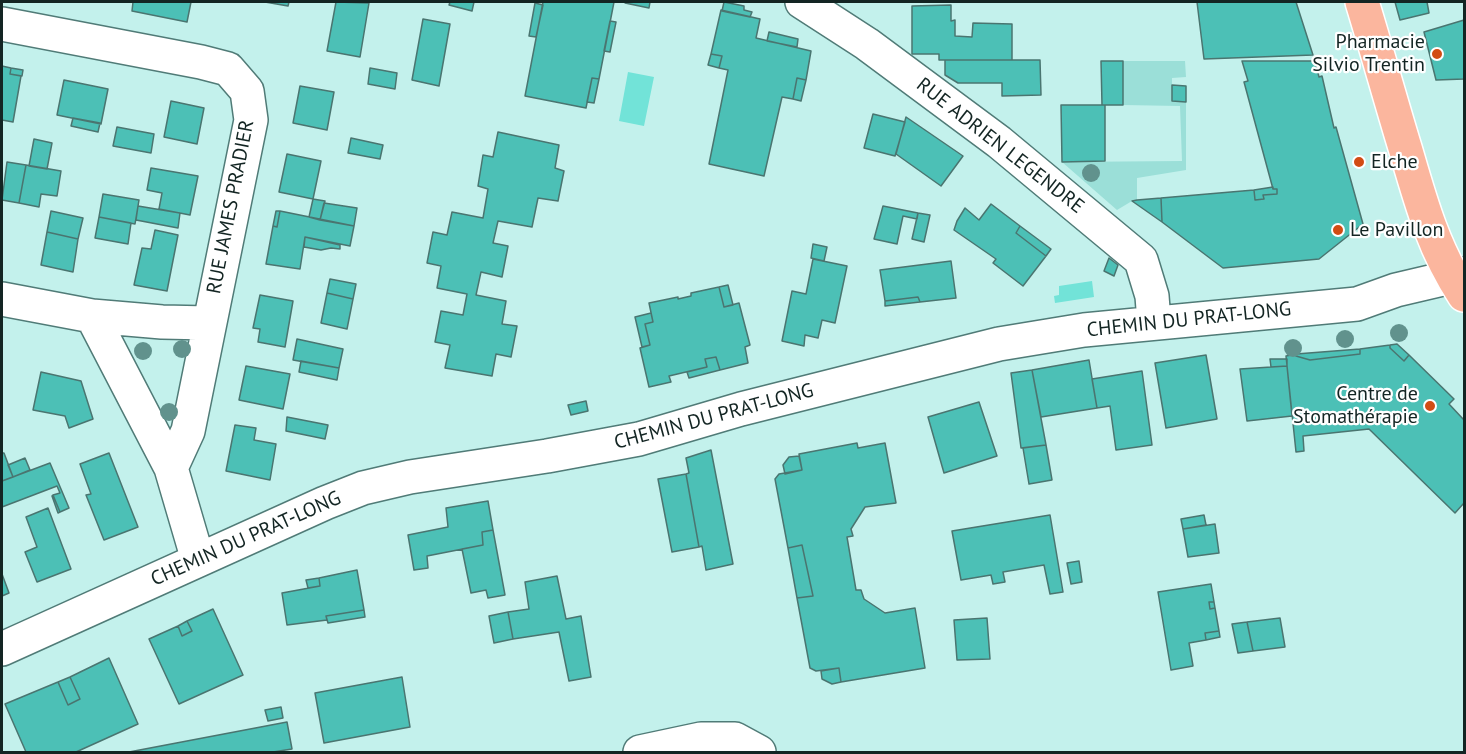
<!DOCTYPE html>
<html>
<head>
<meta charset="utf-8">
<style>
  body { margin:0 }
  #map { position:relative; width:1466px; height:754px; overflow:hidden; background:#c3f1ec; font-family:"PT Sans",sans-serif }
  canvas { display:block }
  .frame { position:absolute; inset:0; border:3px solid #132523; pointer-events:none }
</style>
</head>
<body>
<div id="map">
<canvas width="1466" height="754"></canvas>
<div class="frame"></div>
</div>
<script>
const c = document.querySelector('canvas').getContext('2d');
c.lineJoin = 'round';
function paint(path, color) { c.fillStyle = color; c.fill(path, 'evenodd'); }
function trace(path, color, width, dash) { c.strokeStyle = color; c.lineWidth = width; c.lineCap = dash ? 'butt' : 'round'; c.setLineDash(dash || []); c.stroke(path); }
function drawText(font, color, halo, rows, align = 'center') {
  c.font = font + ' "PT Sans",sans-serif'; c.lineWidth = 4.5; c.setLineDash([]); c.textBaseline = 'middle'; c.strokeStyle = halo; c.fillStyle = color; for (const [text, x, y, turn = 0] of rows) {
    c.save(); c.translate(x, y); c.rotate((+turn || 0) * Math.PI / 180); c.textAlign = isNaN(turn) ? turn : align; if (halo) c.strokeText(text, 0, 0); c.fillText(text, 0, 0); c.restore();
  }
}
const green = new Path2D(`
  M1123,61H1185L1186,77L1172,78V101L1186,102V170L1137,178V200L1132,201L1117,210L1062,162L1182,161L1180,106L1123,105Z`);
const water = new Path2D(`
  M628,72L654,77L644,126L619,121Z
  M1092,281L1094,297L1055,303L1054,296L1059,295V286Z`);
const building = new Path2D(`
  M133,2H191L187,22L132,11Z
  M265,2H289L288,6Z
  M336,2L369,3L360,57L327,51Z
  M450,2H474L472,11L449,5Z
  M543,2H614L599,79L592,78L586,108L525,96Z
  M626,2H650L649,8L625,3Z
  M724,2L744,6V10L752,12L750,17L722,11Z
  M1197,2H1296L1313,55L1204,59Z
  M1395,2H1427L1429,13L1400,20Z
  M535,3L543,5L536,37L529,36Z
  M951,5V21L955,20V36L972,37L973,23L1012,24V60H939V54H912V6Z
  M721,10L760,19L756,38L811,51L806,80L797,78L793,99L782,97L764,176L709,164L728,70L719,68L722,56L711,54Z
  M423,19L450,24L439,86L412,80Z
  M1464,20V79L1436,80L1424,32Z
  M610,21L616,22L610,52L604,51Z
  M769,32L798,39L797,47L767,41Z
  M711,54L722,56L719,68L708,65Z
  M945,60H1040L1041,95L1002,96V83H958L945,75Z
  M1101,61H1123V105H1102Z
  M1242,61H1315L1319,77L1322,76L1334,128L1336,127L1363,224L1319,259L1223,268L1162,222L1161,198L1254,190L1255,200L1264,199L1263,195L1277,194V189H1273L1244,82L1248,81Z
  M2,66L11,68L10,74L21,76L13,122L2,120Z
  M11,68L23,70L22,76L10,74Z
  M370,68L397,73L395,89L368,84Z
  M592,78L599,79L594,103L587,102Z
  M797,78L806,80L801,101L793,99Z
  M64,80L108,89L101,124L57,115Z
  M1172,85L1186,86V102L1172,101Z
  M300,86L334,92L327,130L293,123Z
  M171,101L204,108L197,144L164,137Z
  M1061,105H1105V161L1062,162Z
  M873,114L905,122L895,156L864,148Z
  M906,117L963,156L941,186L896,154Z
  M73,118L100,123L98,132L71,126Z
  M117,127L154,134L151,153L113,146Z
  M498,132L559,145L555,168L564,171L558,201L538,198L532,227L498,221L493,243L508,246L502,277L481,272L476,295L506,301L502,324L517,326L511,357L496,354L492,376L445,368L450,345L435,342L441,311L463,315L467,294L437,288L441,266L427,263L433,232L447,235L452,212L483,218L488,189L478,186L483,155L493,157Z
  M351,138L383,145L380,159L348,153Z
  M34,139L52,143L47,169L29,166Z
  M287,154L321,161L313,199L279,192Z
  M7,162L26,165L19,203L2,200Z
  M26,165L61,171L57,196L41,194L39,207L19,203Z
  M151,168L198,176L190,215L159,209L162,193L147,190Z
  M1273,187V189H1277V194L1263,195L1264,199L1255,200L1254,190Z
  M103,194L139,200L135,224L99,217Z
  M1161,198L1162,222L1132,201L1137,200Z
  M313,199L325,201L320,220L309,217Z
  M324,203L357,208L354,226L320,220Z
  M991,204L1020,226L1016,233L1046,256L1023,286L993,263L996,259L954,230L957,221L965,208L979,220Z
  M138,206L180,213L178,228L136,220Z
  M883,206L918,213L917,219L903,216L897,244L874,239Z
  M51,211L83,218L78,239L47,232Z
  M276,211H280L277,227L273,226Z
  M280,211L354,226L350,246L305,237L300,269L266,264L273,226L277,227Z
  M918,213L930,215L924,242L912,239Z
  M99,217L131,223L128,244L95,238Z
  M1020,226L1051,249L1046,256L1016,233Z
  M155,230L178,235L167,291L134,285L142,248L151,249Z
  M47,232L78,239L73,272L41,265Z
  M305,237L340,245V249L331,248L321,250L304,247Z
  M813,244L827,247L824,261L811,258Z
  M1109,258L1118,265L1114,276L1104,271Z
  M813,259L847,266L835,323L822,320L818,338L805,335L804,346L782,341L792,291L806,294Z
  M951,261L956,298L920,302L918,297L885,301L880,270Z
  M330,279L356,284L353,299L327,293Z
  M728,285L733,305L724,307L719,287Z
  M719,287L724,307L739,303L750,345L745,347L748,363L720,370L716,357L705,359L707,367L669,376L671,382L649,387L640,348L650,345L645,324L653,322L649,303L678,297V299L691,296V293Z
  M327,293L353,299L347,329L321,323Z
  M260,295L293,301L285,347L258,342L260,329L253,328Z
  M918,297L920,302L885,306V301Z
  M651,313L653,322L645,324L650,345L642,347L635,317Z
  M297,339L343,349L339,368L293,360Z
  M1397,344L1409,355L1404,361L1390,348V345Z
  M1390,345V348L1404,361L1409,355L1454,399L1449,404L1464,420V503L1455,513L1369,429L1303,436L1304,451L1296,452L1286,356L1296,354V356L1310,360L1360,354V349Z
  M1360,349V354L1310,360L1296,356V354Z
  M1206,355L1217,419L1166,428L1155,363Z
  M716,357L720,370L689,378L687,372L707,367L705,359Z
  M1270,359H1287V366L1271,367Z
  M1089,360L1097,408L1041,417L1032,370Z
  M301,361L339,368L337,380L299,372Z
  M246,366L290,374L283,409L239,400Z
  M1287,366L1292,416L1247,421L1240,369Z
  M1032,370L1046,445L1021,448L1011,373Z
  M1142,371L1152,445L1116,450L1110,406L1097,408L1092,379Z
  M41,372L81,381L93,419L69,428L65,416L33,410Z
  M586,401L588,411L571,415L568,405Z
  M979,402L997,456L944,473L928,417Z
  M287,417L328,425L325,439L286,431Z
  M235,425L256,428L254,440L276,444L270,480L226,471Z
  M857,443L858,448L885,443L896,503L865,507L851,529L853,536L847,537L856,590H861L864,599L885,613L915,608L925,668L841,682L839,668L816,671L810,668L797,598L813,596L802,545L788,548L775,479L779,474L802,470L799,454Z
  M1046,445L1052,480L1029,484L1023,448Z
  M711,450L733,564L706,570L702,546L699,547L686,474L689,473L686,458Z
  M2,453H4L13,477L2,481Z
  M109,453L138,527L104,540L86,495L91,494L80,464Z
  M799,456L802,470L785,474L783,465L789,457Z
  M25,458L30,470L13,477L8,465Z
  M50,463L69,508L60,512L53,495L60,493L57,486L2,507V481Z
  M686,474L699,547L672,552L658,479Z
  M53,495L60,512L58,513L52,496Z
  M488,501L493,530L482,532L483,545L427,556L428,568L414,570L408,535L448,527L446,508Z
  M48,508L71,569L37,582L25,552L37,547L26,517Z
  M1050,515L1063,592L1050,594L1044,565L1003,572L1005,582L993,584L991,575L961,580L952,531Z
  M1204,515L1206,525L1183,529L1181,519Z
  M1215,524L1219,553L1188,557L1183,529Z
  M493,530L505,595L488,598L486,590L471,593L462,549L483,545L482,532Z
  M802,545L813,596L797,598L788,548Z
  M1079,561L1082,582L1071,584L1067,563Z
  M357,570L364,610L326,616L327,620L287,625L282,593L320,586L319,578Z
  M2,574L9,593L2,596Z
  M557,576L566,619L581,616L591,677L569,681L559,632L513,639L508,612L529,609L525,582Z
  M319,578L320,586L308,588L306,580Z
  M1211,584L1214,602H1209L1210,609L1215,608L1219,631L1205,633L1206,640L1189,643L1193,666L1171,670L1158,592Z
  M1209,602H1214L1215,608L1210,609Z
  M213,609L243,675L179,704L149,639L178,626L182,636L192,631L187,621Z
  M364,610L365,617L328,623L326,616Z
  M508,612L513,639L494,643L489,616Z
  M987,618L990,659L957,660L954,620Z
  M1280,618L1285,647L1253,651L1247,622Z
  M187,621L192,631L182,636L178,626Z
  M1247,622L1253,651L1238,653L1232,624Z
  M1219,631L1220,637L1206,640L1205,633Z
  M109,658L138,724L76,752H26L5,704L58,682L68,705L80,699L70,677Z
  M839,668L841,682L832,684L822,679L821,671Z
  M70,677L80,699L68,705L58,682Z
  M402,677L410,727L324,743L315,693Z
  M281,707L283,718L268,721L265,710Z
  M287,722L292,749L273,752H129Z`);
const street = new Path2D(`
  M802,2L867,44L999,142L1141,260L1152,296L1154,322
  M2,24L201,62L228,69L247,91L251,120L188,431L171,468
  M2,299L92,316L162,322L209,323
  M92,316L171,468L198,560
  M2,649L325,503L363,488L410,477L547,456L639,439L741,409L999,344L1084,330L1357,304L1396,290L1464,274
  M640,752L701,739H735L759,752`);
const primary = new Path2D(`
  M1362,2C1377,51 1391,102 1406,151C1421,203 1434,250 1464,295`);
const trees = [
  [1091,173],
  [1399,333],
  [1345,339],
  [1293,348],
  [182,349],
  [143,351],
  [169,412]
];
const markers = [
  [1437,54,6,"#d24c14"],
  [1359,162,6,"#d24c14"],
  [1338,230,6,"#d24c14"],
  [1430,406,6,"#d24c14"]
];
const poiNames = [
  ["Pharmacie",1425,42],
  ["Silvio Trentin",1425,65],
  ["Elche",1371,162,"left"],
  ["Le Pavillon",1350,230,"left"],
  ["Centre de",1418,394],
  ["Stomathérapie",1418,417]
];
const streetNames = [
  ["RUE ADRIEN LEGENDRE",1000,146,38],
  ["RUE JAMES PRADIER",231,207,-79],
  ["CHEMIN DU PRAT-LONG",1189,320,-6],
  ["CHEMIN DU PRAT-LONG",714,417,-15],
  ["CHEMIN DU PRAT-LONG",246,539,-24]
];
paint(green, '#9bdfd8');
paint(water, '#72e3d8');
paint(building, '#4cc0b6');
trace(building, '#4a7570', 1.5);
trace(street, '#507b77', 36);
trace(primary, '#fff', 36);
trace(street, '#fff', 33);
trace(primary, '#fbb69e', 33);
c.fillStyle = '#61928d';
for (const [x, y] of trees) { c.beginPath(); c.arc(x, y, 9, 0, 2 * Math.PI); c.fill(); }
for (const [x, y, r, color] of markers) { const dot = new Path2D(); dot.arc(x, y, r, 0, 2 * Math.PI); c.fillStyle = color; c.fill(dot); trace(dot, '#fff', 2); }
drawText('20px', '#132523', '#fff', poiNames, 'right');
drawText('20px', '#132523', '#fff', streetNames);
</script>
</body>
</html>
